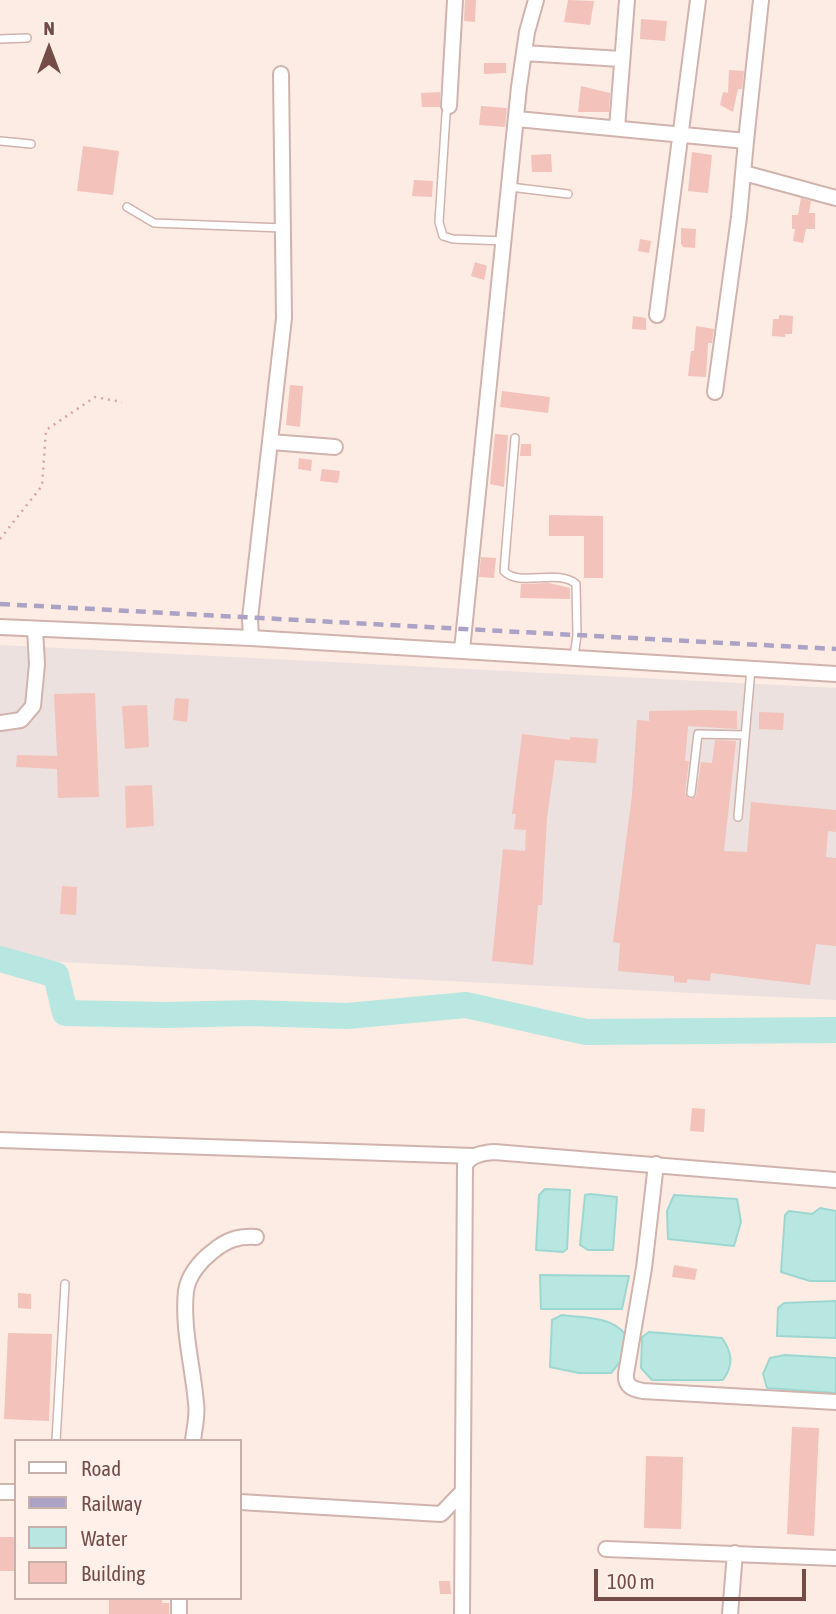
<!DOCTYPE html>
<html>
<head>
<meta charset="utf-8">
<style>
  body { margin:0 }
  #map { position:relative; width:836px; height:1614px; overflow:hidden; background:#fcece4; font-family:"Asap Condensed",sans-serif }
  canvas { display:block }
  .legend { position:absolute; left:14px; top:1439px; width:228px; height:161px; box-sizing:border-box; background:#fff1ea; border:2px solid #c7afaa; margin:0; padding:9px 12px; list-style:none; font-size:21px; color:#744d49 }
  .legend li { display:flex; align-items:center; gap:14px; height:35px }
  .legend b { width:35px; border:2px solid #c7afaa }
  .north { position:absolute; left:14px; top:14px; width:70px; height:70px; -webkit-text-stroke:5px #fff1ea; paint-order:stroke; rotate:0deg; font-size:19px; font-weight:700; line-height:28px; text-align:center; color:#744d49 }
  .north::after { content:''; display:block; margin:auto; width:24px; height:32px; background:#744d49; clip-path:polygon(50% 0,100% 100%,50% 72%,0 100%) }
  .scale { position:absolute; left:594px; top:1569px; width:212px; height:32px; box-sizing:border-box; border:4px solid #744d49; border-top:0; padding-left:9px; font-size:21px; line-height:24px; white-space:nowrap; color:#744d49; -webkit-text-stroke:5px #fff1ea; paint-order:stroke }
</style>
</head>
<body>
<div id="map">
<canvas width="836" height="1614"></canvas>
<ul class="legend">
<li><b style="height:9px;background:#fff"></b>Road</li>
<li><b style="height:9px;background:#aca2c6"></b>Railway</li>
<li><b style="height:19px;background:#b8e6e0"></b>Water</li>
<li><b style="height:19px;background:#f2c2bb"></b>Building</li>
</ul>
<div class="north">N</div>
<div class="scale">100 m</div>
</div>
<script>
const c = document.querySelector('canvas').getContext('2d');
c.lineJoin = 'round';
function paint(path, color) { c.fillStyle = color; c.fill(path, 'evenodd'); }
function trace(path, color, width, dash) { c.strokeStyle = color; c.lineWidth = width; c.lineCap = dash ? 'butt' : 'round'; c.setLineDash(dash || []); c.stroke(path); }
const industrial = new Path2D(`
  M0,645L836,688V1000L0,959Z`);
const water = new Path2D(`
  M545,1189L570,1190L567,1249L563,1252L536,1250L539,1195Z
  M590,1194L617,1197L613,1250H588L580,1245L585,1195Z
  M674,1195L737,1199L741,1222L734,1246L668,1239L667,1211Z
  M820,1208L836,1211V1281H810L781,1272L785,1215L789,1211L812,1214Z
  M540,1275L629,1276L622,1309H541Z
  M836,1301V1338L777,1336L778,1308L784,1303Z
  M562,1315C584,1318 611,1316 625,1334L622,1360L611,1373H579L550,1367L552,1320Z
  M649,1332L722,1338C732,1352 734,1365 723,1380H652L641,1368L642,1337Z
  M785,1355L836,1358V1393L767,1388L763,1374L770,1358Z`);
const river = new Path2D(`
  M0,959L56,975L65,1013L165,1015L251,1013L347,1016L466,1005L586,1032L836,1030`);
const building = new Path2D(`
  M465,0H476L475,22L464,21Z
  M568,0L594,1L590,25L564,22Z
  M641,19L667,21L665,41L640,39Z
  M484,63H506V73L484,74Z
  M729,70L744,71L742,89H738L733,112L720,105L723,92L728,93Z
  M581,86L610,93L609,112H578Z
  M440,92V107H422L421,93Z
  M481,106L507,108L505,127L479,125Z
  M83,146L119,151L113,195L77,191Z
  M692,152L712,155L708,193L688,191Z
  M551,154L552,172H532L531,155Z
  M414,180L433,181L432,197L412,196Z
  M801,198L811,201L809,213H815V229H806L803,243L793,241L795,229H792V215H798Z
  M681,228L696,229L695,248L683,247L681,244Z
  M640,239L651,241L649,253L638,251Z
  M475,262L487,266L484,280L471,276Z
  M779,315L793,316L792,334H785V337L772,336L773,319H779Z
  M633,316L646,318V330L632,329Z
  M696,326L714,329L712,343H708L706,377L688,376L691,351H694Z
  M290,385L303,386L300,427L286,425Z
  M502,391L550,397L548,413L500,407Z
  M495,434L508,435L504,487L490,484Z
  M521,444H531V456H520Z
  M299,458L312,460L311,471L298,469Z
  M322,469L340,471L338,483L320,481Z
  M549,515L603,516V578H584V536H549Z
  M481,557L496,558L494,578L479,577Z
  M549,583L570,588V599L520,598L521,584Z
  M95,693L99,797L58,798L57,769L16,767L17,755L57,756L54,694Z
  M175,698L189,699L187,722L173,720Z
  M147,705L149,747L125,749L122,706Z
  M708,710L737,711V729L688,726L685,761H689L685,793L690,799L696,796L701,762L712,763L715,740L736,741L724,851L747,852L751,802L836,810V832L828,831L826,857L836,858V946L816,944L810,985L711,973L710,981L687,979V983L674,982V976L618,971L620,943L613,942L632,795L637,720L649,721V711Z
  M759,712L784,713L783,730L759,729Z
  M522,734L570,740V737L598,739L596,763L555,760L547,818L542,905H538L533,965L492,961L503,849L525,851L526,830L514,829L516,814H512Z
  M152,785L154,826L126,828L125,786Z
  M62,886L77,887L76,915L60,914Z
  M692,1108L705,1109L704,1132L690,1131Z
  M674,1265L697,1269L695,1280L672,1277Z
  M18,1293L31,1294V1309L18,1308Z
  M8,1333L52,1334L49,1421L4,1419Z
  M792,1427L819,1428L814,1536L787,1534Z
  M646,1456L683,1457L681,1529L644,1528Z
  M0,1537H16V1571H0Z
  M439,1581H450L451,1594H440Z
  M109,1598H162V1603H169V1614H109Z`);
const path = new Path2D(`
  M0,539L42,486L46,430L95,397L122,402`);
const service = new Path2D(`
  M0,39L27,38
  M449,106L446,114L439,222L443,236L453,239L505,241
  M0,141L31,144
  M510,187L568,194
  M127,207L154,223L283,228
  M515,438L504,571C519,588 558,568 576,584L577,635L574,657
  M691,793L698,734L745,735
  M738,817L751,669
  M56,1441L65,1284`);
const minor = new Path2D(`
  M524,53L621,59
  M449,106L455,0
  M517,119L746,141L739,217L715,392
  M617,128L627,0
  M746,141L761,0
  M744,173L836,198
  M657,315L698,0
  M271,442L335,447
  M0,627L251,638L836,674
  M251,638L250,618L284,318L281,74
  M462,650L519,87L527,32L536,0
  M0,723L21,720L33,706L37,664L35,629
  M0,1140L474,1156
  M656,1164L644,1268L626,1374C625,1386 632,1389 643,1391L836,1402
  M193,1441C194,1429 198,1416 196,1403C193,1367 182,1328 186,1291C188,1276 200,1261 212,1252C226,1240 238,1236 256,1237
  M0,1492H16
  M240,1502L441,1514L463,1491
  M606,1549L836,1558
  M179,1614V1598
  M462,1614L465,1165C471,1155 482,1153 494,1152L836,1180
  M730,1614L735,1553`);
const rail = new Path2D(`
  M0,604L836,649`);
paint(industrial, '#ece1de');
paint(water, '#b8e6e0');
trace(water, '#9ed7d1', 2);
trace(river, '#b8e6e0', 26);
paint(building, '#f2c2bb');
trace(service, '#d0b3ad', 10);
trace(minor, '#d0b3ad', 18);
trace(path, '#d6a59e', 2.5, [2, 5]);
trace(service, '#fff', 7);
trace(minor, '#fff', 14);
trace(rail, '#aca2c6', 4.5, [10, 7]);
</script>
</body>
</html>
